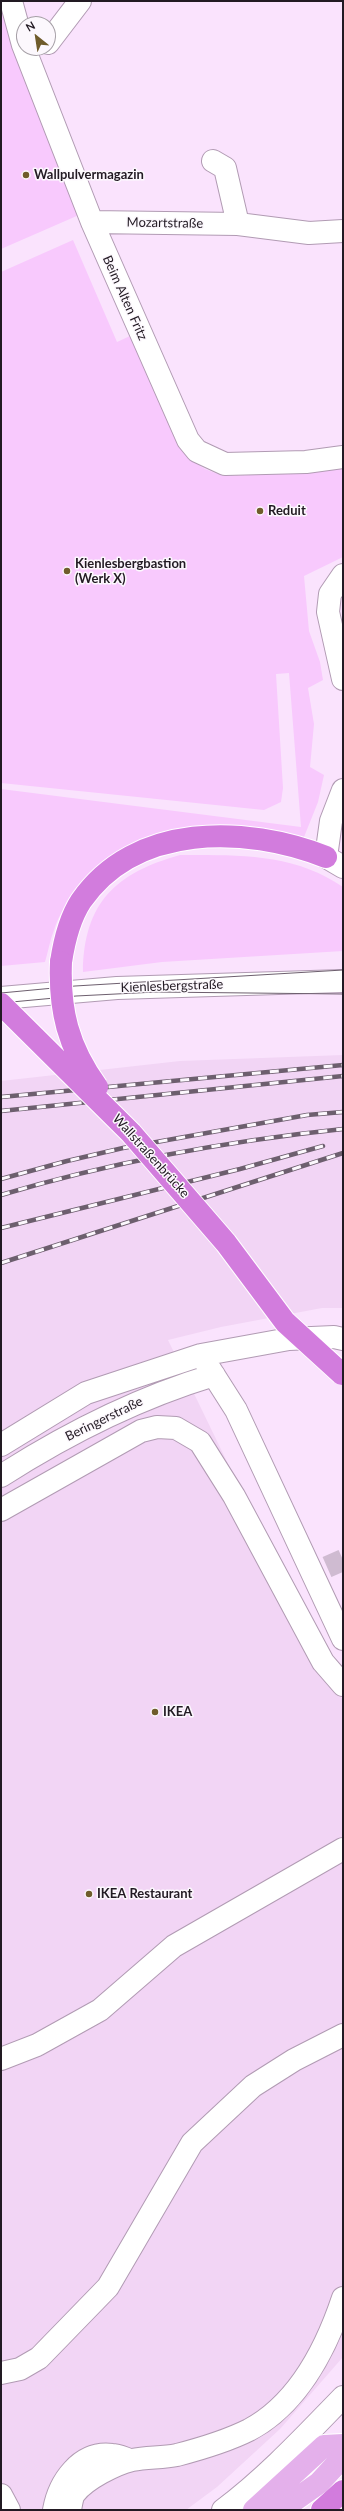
<!DOCTYPE html>
<html>
<head>
<meta charset="utf-8">
<style>
  body { margin:0 }
  #map { position:relative; width:344px; height:2511px; overflow:hidden; background:#fae3fd; font-family:Lato,sans-serif }
  canvas { display:block }
  .frame { position:absolute; inset:0; border:2px solid #221a23; pointer-events:none }
  .north { position:absolute; left:16px; top:16px; width:40px; height:40px; box-sizing:border-box; background:#fcf8fd; border:1px solid #a59fa6; border-radius:50%; rotate:330deg; font-size:11px; font-weight:700; line-height:16px; text-align:center; color:#221a23 }
  .north::after { content:''; display:block; margin:auto; width:14px; height:18px; background:#6f5c2b; clip-path:polygon(50% 0,100% 100%,50% 72%,0 100%) }
</style>
</head>
<body>
<div id="map">
<canvas width="344" height="2511"></canvas>
<div class="frame"></div>
<div class="north">N</div>
</div>
<script>
const c = document.querySelector('canvas').getContext('2d');
c.lineJoin = 'round';
function paint(path, color) { c.fillStyle = color; c.fill(path, 'evenodd'); }
function trace(path, color, width, dash) { c.strokeStyle = color; c.lineWidth = width; c.lineCap = dash ? 'butt' : 'round'; c.setLineDash(dash || []); c.stroke(path); }
function drawText(font, color, halo, rows, align = 'center') {
  c.font = font + ' Lato,sans-serif'; c.lineWidth = 3; c.setLineDash([]); c.textBaseline = 'middle'; c.strokeStyle = halo; c.fillStyle = color; for (const [text, x, y, turn = 0] of rows) {
    c.save(); c.translate(x, y); c.rotate((+turn || 0) * Math.PI / 180); c.textAlign = isNaN(turn) ? turn : align; if (halo) c.strokeText(text, 0, 0); c.fillText(text, 0, 0); c.restore();
  }
}
const built = new Path2D(`
  M343,1055V1308H322L221,1327L168,1340L343,1701V2357L280,2429L217,2487L186,2510H1V1081L180,1061Z`);
const green = new Path2D(`
  M1,1L79,215L1,249Z
  M73,240L117,342L130,336L190,459L205,469L223,476L304,473L343,465V557L304,576L309,631L320,662L323,680L308,688L314,724L310,767L324,775L318,802L304,837C280,830 253,829 228,828C165,826 119,837 78,889C68,901 59,914 54,930C50,940 48,952 45,962L1,966V789L301,827L289,673L276,674L283,788L281,802L264,810L1,783V272Z
  M180,855C237,855 294,853 343,887V951L162,962L83,972C84,902 116,873 180,855Z`);
const minorTunnel = new Path2D(`
  M327,1567L343,1560`);
const minor = new Path2D(`
  M11,1L23,45L92,222L188,440L197,451L225,464L306,462L343,457
  M48,43L80,1
  M213,161L225,168L238,224
  M92,222L238,224L309,233L343,231
  M343,575L330,594L328,612L343,679
  M326,857L331,821L343,790
  M326,857L343,867
  M1,998L117,988L343,981
  M201,1355L236,1410L343,1639
  M1,1445L86,1393L201,1355L289,1339L334,1337L343,1339
  M1,1476C68,1433 138,1398 214,1375
  M1,1510L141,1431L157,1427L176,1428L200,1442L234,1496L323,1662L343,1685
  M1,2059L37,2045L100,2010L174,1946L343,1849
  M1,2373L20,2369L39,2358L108,2287L192,2143L253,2086L294,2060L343,2035
  M1,2495L9,2510
  M54,2510C59,2482 80,2451 112,2455C118,2455 124,2458 130,2460
  M70,2510C71,2505 72,2496 75,2493C86,2479 115,2464 132,2460C147,2457 162,2458 177,2455C200,2449 227,2441 249,2430C298,2404 326,2349 343,2298
  M223,2510C267,2477 305,2436 343,2397`);
const major = new Path2D(`
  M254,2510L324,2446L343,2445
  M281,2510L319,2483L343,2457`);
const highway = new Path2D(`
  M61,962C64,942 70,918 81,901C135,823 245,825 326,857
  M322,2510L343,2491`);
const tram = new Path2D(`
  M1,993L75,986L343,970
  M1,1003L76,996L156,992L343,994`);
const rail = new Path2D(`
  M1,1097L343,1065
  M1,1111L343,1076
  M1,1179L67,1161L123,1148L307,1115L343,1112
  M1,1195C112,1162 228,1141 343,1129
  M1,1228L240,1169L323,1146
  M1,1263L343,1153`);
const highwayBridge = new Path2D(`
  M61,962C59,1010 68,1047 97,1087
  M1,1004L131,1133L226,1243L285,1322L342,1374`);
const markers = [
  [26,175,4,"#6f5c2b"],
  [260,511,4,"#6f5c2b"],
  [67,571,4,"#6f5c2b"],
  [155,1712,4,"#6f5c2b"],
  [89,1894,4,"#6f5c2b"]
];
const poiNames = [
  ["Wallpulvermagazin",34,175],
  ["Reduit",268,511],
  ["Kienlesbergbastion",75,564],
  ["(Werk X)",75,579],
  ["IKEA",163,1712],
  ["IKEA Restaurant",97,1894]
];
const streetNames = [
  ["Mozartstraße",165,223,1],
  ["Beim Alten Fritz",125,298,66],
  ["Kienlesbergstraße",172,986,-2],
  ["Wallstraßenbrücke",151,1156,48],
  ["Beringerstraße",104,1419,-26]
];
paint(built, '#f2d5f5');
paint(green, '#f8c9fd');
trace(minorTunnel, '#cfbbd1', 22, [22, 11]);
trace(minor, '#b19bb3', 24);
trace(major, '#fff', 24);
trace(highway, '#fff', 24);
trace(minor, '#fff', 22);
trace(major, '#e4b0eb', 22);
trace(highway, '#d27cdd', 22);
trace(tram, '#6d5f6e', 1);
trace(rail, '#6d5f6e', 4.5);
trace(rail, '#fcf8fd', 3, [9]);
trace(highwayBridge, '#fff', 24, []);
trace(highwayBridge, '#d27cdd', 22);
for (const [x, y, r, color] of markers) { const dot = new Path2D(); dot.arc(x, y, r, 0, 2 * Math.PI); c.fillStyle = color; c.fill(dot); trace(dot, '#fcf8fd', 1.5); }
drawText('bold 13px', '#221a23', '#fcf8fd', poiNames, 'left');
drawText('13px', '#221a23', '#fcf8fd', streetNames);
</script>
</body>
</html>
